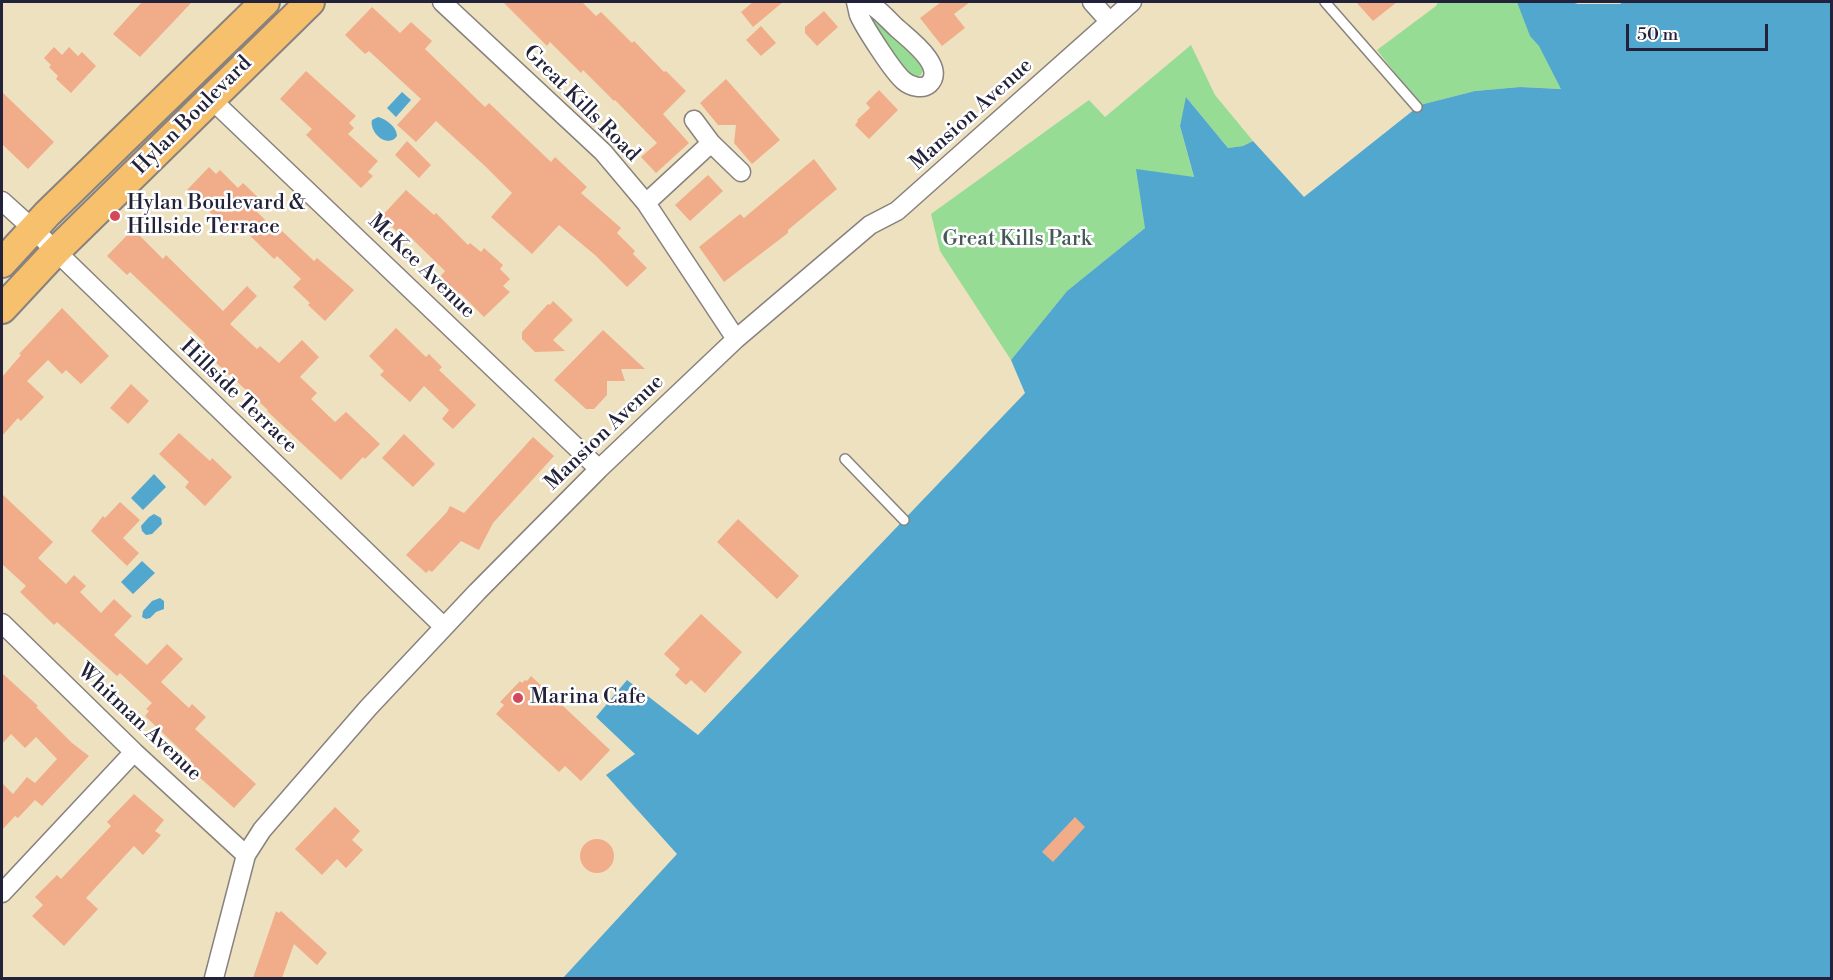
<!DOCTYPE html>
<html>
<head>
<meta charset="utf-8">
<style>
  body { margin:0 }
  #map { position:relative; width:1833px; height:980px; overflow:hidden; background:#ede1c0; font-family:"Libre Bodoni",serif }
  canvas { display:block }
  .frame { position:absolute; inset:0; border:3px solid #22223b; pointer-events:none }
  .scale { position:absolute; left:1626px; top:24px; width:142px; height:27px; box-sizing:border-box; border:3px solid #22223b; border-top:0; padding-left:8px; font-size:18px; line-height:21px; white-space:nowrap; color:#22223b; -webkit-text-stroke:4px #fff; paint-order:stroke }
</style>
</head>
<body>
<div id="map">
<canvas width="1833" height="980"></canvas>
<div class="frame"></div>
<div class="scale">50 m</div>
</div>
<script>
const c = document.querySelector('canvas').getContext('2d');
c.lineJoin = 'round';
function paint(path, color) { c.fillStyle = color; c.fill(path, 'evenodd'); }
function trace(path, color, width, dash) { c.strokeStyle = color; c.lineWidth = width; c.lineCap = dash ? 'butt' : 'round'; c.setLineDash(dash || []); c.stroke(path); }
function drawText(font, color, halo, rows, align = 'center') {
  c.font = font + ' "Libre Bodoni",serif'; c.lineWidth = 5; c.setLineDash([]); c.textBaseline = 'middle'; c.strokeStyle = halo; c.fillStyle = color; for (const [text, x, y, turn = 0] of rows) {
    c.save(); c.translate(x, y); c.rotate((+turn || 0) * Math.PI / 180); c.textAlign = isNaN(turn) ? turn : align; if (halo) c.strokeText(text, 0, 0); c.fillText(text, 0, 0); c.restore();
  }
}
const green = new Path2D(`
  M1438,2H1542L1562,89L1520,87L1475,91L1420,105L1377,50L1436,6Z
  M864,9L916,51L924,68L921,75L914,78L906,74Z
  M1191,45L1215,95L1253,141L1243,146L1228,148L1187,98L1180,126L1194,178L1145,228L1067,291L1011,360L940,251L931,214L1089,100L1105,117Z`);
const water = new Path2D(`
  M1517,2H1571L1578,4H1620L1623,2H1831V978H563L677,854L606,775L635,754L596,717L627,680L698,735L1025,393L1011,360L1067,291L1145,228L1136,169L1194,177L1180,126L1186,97L1228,148L1243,146L1253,141L1304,197L1420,105L1475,91L1520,87L1561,89L1539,46L1530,36Z
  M402,92L411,100L396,117L387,108Z
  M378,117C386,119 397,127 397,136C388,149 369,133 372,120Z
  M154,474L166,487L143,510L131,498Z
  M154,514L161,518L162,524L152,534L146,535L142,531L141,526L149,517Z
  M142,561L155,573L133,594L121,582Z
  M160,598L164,601V609L156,612L150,618L146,619L142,617L143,611L152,601Z`);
const building = new Path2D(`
  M142,2H192L140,57L113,34Z
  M503,2H582L596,16L601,12L632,43L634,41L664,72L666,71L686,91L663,114L689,143L656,173L641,157L657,143L615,100L614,101L583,70L581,73L550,42L547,46Z
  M753,2H783L753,27L741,12Z
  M941,2H970L954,14L965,28L942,46L920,18Z
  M1356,2H1397L1373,21Z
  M372,7L400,33L411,22L432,41L425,49L454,77L485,107L489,103L551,162L555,157L587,187L581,193L621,228L617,233L635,251L633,254L647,268L627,287L595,255L559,225L532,254L491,217L512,193L486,167L436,121L416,142L397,125L421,99L369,51L365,54L345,35Z
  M824,11L838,27L817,46L805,33V27Z
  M761,26L776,43L761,56L746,40Z
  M54,47L62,55L69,47L78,56L82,52L96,66L71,93L56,79L58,76L49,67L51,65L44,58Z
  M306,71L356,116L349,123L354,128L348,134L378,161L368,172L373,176L361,188L306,135L312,129L280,99Z
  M726,79L780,140L752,164L734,143L736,125H718L700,103Z
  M879,90L898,110L869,139L855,125L858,121L857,120L870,108L866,103Z
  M2,92L54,142L28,169L2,144Z
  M407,141L431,165L419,178L395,155Z
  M814,159L837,189L788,230V233L724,282L699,247L740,214L744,218Z
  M209,167L216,174L220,170L238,188L243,183L265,204L257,212L280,234L282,231L314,261L317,258L354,290L325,321L308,305L310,303L293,287L301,279L277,256L274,259L242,228L235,236L187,190Z
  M708,175L723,191L690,221L675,205Z
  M406,190L434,215L436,213L468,245L470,243L481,252L484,248L503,265L500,269L510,279L503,286L510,292L484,317L460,293L459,294L440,277L445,271L404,231L401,235L381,217Z
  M133,229L163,259L166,255L223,311L247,286L257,296L230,324L257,349L260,346L279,363L302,340L319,357L300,377L317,393L311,399L335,422L346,412L380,444L365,459L363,457L341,480L267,411L268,410L200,348L205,343L130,272L127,275L107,256Z
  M553,301L573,320L553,340L565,351L535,352L522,339V332L548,304L550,305Z
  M62,308L109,356L81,384L66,370L62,374L48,360L27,381L44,397L21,421L18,418L2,436V377L21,355L19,354Z
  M396,328L426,357L429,354L442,367L439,370L476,405L453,429L442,419L449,410L424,386L410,402L380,375L384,371L369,356Z
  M603,330L645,369H621L625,381H607V395L594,409H586L554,380Z
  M131,384L149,401L128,424L110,408Z
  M179,433L210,461L212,458L232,477L205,506L185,487L189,482L159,454Z
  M404,434L435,464L413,487L382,458Z
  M533,437L554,456L493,523L479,550L461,541L432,572L429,570L426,573L406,555L447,512L450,506L464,513Z
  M2,494L53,542L38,558L66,584L74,575L86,586L80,592L101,613L114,599L132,616L114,635L147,665L167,644L183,659L161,682L189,708L192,704L206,717L195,729L256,784L234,808L198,776L200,774L188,763L191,760L145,716L149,711L146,709L152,703L120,673L117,676L57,622L54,625L20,592L26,586L2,564Z
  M120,502L140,520L123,538L139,553L127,566L91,531L103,516L105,518Z
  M738,519L799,576L777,599L717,542Z
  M701,614L742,652L705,693L691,680L686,685L675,675L680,669L664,654Z
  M2,673L38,706L36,707L72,743L89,756L42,806L35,800L18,818L15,816L2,830V783L13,794L27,777L35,783L57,759L36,737L25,748L11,734L2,744Z
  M531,676L610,750L581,781L565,766L559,772L496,714L504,705L500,702L520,681L522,683L525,680L527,681Z
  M134,794L164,820L155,831L161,835L143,855L134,846L86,898L98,909L64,946L32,916L43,905L35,897L57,875L61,879L111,826L107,822Z
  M335,807L360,831L352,840L363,850L346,868L337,859L322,875L295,849Z
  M1075,817L1085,827L1053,862L1042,852Z
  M580 856a17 17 0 1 1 34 0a17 17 0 1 1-34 0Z
  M276,911L279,913L281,911L327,953L317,965L294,944L282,978H253Z`);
const lane = new Path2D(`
  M1325,2L1417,107
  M845,459L904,520`);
const street = new Path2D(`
  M442,2L603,152L646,203L736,339
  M856,2C857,6 858,11 859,15C865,28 893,72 904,81C910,86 922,90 929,84C947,67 909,39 898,29C890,22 882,12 874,7C870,5 865,3 861,2
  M1092,2L1109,21
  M211,99L599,469
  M694,120L711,143L741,172
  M2,201L33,229L443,626
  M646,203L711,143
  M2,623L134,752L246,855
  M2,893L134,752
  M214,978L246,855L262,830L368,708L477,592L599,469L736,339L870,225L897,211L1132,2`);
const primary = new Path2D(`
  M2,263L47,214L265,2
  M2,309L56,251L310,2`);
const markers = [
  [115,216,6,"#d1495b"],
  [518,698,6,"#d1495b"]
];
const streetNames = [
  ["Great Kills Road",581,104,45],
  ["Mansion Avenue",972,115,-42],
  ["Hylan Boulevard",193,116,-45],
  ["McKee Avenue",421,267,44],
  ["Hillside Terrace",238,397,44],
  ["Mansion Avenue",605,433,-44],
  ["Whitman Avenue",139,723,43]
];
const poiNames = [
  ["Hylan Boulevard &",127,204],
  ["Hillside Terrace",127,228],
  ["Marina Cafe",530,698]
];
const parkNames = [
  ["Great Kills Park",1017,240]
];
paint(green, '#96dc95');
paint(water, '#52a7ce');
paint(building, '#f1ad89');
trace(lane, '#88827e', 12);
trace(street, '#88827e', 21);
trace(primary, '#88827e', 32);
trace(lane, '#fff', 9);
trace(street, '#fff', 18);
trace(primary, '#f7c06c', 28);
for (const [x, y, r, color] of markers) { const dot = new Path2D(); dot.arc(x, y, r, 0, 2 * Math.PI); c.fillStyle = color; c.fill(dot); trace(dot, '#fff', 2); }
drawText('21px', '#22223b', '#fff', streetNames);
drawText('21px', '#22223b', '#fff', poiNames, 'left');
drawText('21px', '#455a56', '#fff', parkNames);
</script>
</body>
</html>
